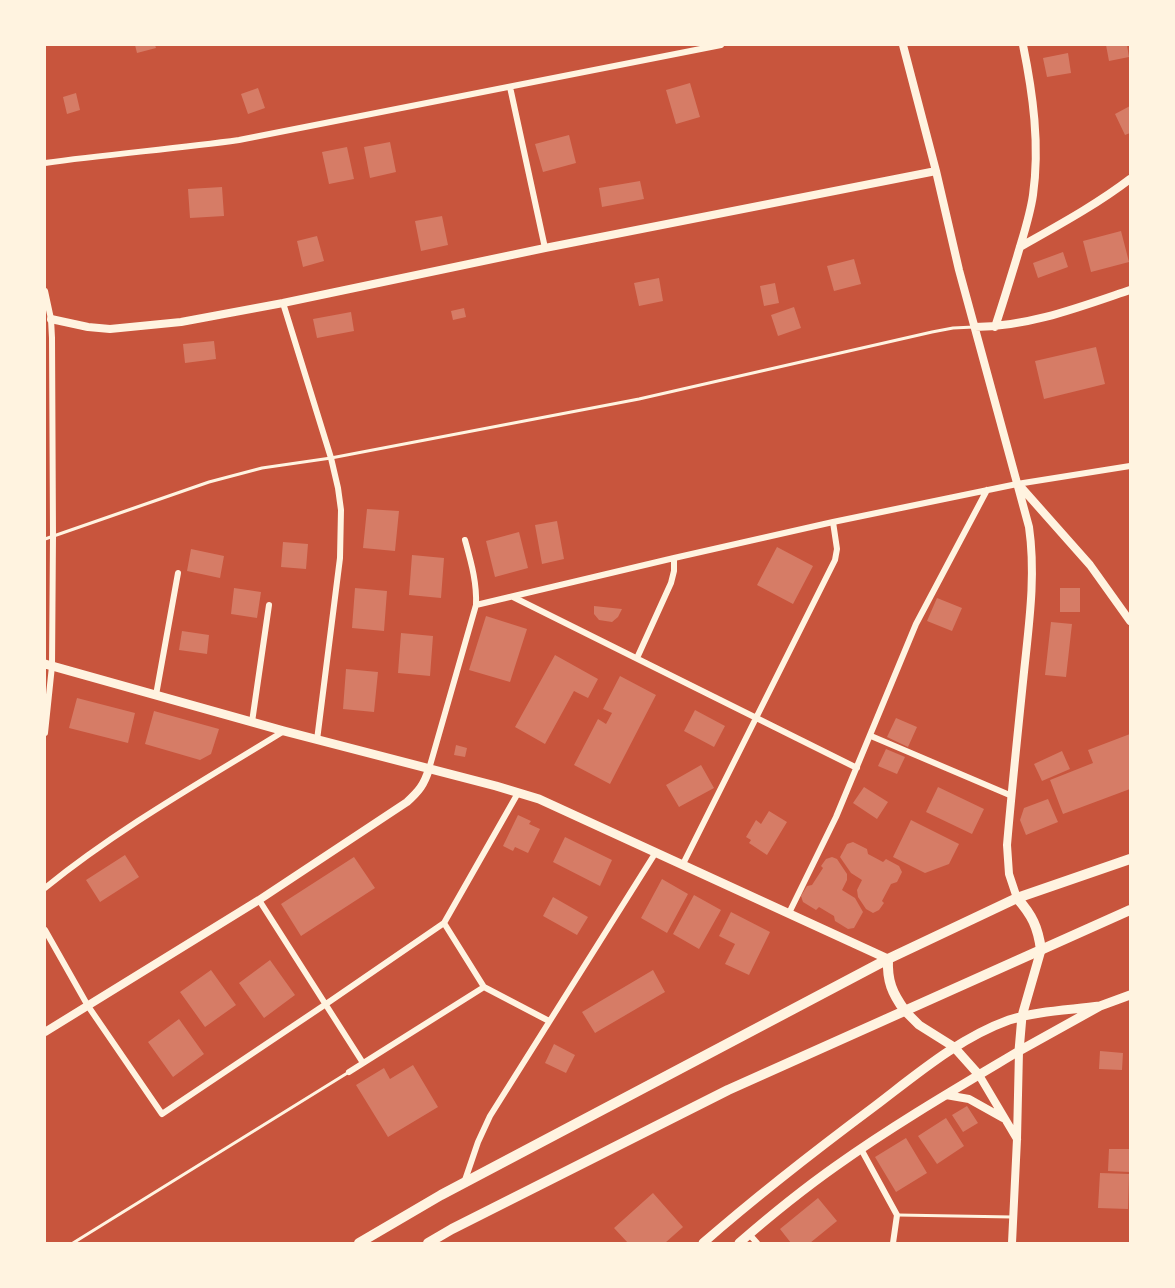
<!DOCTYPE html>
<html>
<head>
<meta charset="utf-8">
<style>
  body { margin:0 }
  #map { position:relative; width:1175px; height:1288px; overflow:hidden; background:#c8553d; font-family:"Public Sans",sans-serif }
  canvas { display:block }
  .frame { position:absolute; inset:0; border:46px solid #fff3e0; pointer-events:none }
</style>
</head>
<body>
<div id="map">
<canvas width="1175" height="1288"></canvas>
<div class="frame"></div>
</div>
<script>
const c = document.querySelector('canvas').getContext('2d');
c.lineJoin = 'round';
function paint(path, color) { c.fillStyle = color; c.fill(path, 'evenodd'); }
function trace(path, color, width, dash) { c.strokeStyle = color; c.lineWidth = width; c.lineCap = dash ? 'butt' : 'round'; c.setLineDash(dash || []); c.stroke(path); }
const building = new Path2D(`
  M135,45H155L156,48L137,53Z
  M1106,45H1127L1129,57L1109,61Z
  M1068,53L1071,73L1047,77L1043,58Z
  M690,83L700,117L676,124L666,90Z
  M258,88L265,108L248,114L241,94Z
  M76,93L80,110L67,114L63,97Z
  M1130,106V133L1125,135L1115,114Z
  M569,135L576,163L543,172L535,144Z
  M390,142L396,172L370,178L364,147Z
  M347,147L354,179L329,184L322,152Z
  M640,181L644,199L602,207L599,188Z
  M222,187L224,216L190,218L188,189Z
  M442,216L448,245L421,251L415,221Z
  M1121,231L1129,262L1091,272L1083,241Z
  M317,236L324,261L303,267L297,241Z
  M1063,252L1068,267L1038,278L1033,263Z
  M854,259L861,284L834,291L827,266Z
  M659,278L663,301L639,306L634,283Z
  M775,283L779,303L764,306L760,286Z
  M794,307L801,328L778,336L771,315Z
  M464,308L466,317L453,320L451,311Z
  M351,312L354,331L317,338L313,319Z
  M214,341L216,359L185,363L183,344Z
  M1096,347L1105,384L1044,399L1035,361Z
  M367,509L399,511L395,551L363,548Z
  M557,521L564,559L542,564L535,525Z
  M519,532L528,568L495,577L486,541Z
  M283,542L308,544L306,569L281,567Z
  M777,547L813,566L793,604L757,585Z
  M191,549L224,556L220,578L187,571Z
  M412,555L444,558L441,598L409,595Z
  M234,588L261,592L257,618L231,614Z
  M355,588L387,591L384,631L352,628Z
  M1060,588H1080V612H1060Z
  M937,598L962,608L952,631L927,621Z
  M594,606L622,609L618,617L612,622L599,620L594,614Z
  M486,616L527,629L510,682L469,670Z
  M1051,622L1072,624L1066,677L1045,675Z
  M182,631L209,635L207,654L179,650Z
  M401,633L433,636L430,676L398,673Z
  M555,655L598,679L588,698L574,691L545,744L515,727Z
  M346,669L378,672L374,712L343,709Z
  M620,676L656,695L610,784L574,765L598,719L606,724L612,713L603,709Z
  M77,698L135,713L128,743L69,728Z
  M695,710L725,726L714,747L684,731Z
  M154,711L219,729L211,754L200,760L145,744Z
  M896,718L917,727L908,747L887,737Z
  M1130,734V789L1063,814L1050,780L1093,763L1088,750Z
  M456,745L467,748L465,757L454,755Z
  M886,749L905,757L897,774L878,766Z
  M1062,751L1070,769L1042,781L1034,764Z
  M701,765L714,788L679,807L666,785Z
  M864,787L888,802L877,819L853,803Z
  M938,787L984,809L972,834L926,812Z
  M1048,799L1058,822L1026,835L1020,820L1024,808Z
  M769,811L787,822L767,855L749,843L751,840L746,837L756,820L761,824Z
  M518,815L531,821L529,824L540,829L528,853L515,847L513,851L503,846Z
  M911,820L959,844L949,864L925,873L893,857Z
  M565,837L612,860L600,886L553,862Z
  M853,842L867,849L868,854L883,862L886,859L899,866L902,872L897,882L891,884L882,901L884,903L879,910L873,913L866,909L858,897L857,890L862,880L851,873L840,857L847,844Z
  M125,855L139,877L100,902L86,880Z
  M354,857L375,888L301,936L281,904Z
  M832,857L837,859L847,874V880L842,890L855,898L863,912L854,928L848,929L835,921L834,916L819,907L816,910L803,902L801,896L807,886L812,885L823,868L821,866L826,859Z
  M662,879L688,894L667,933L641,918Z
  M694,895L721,910L699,949L673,934Z
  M553,897L588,917L577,935L543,916Z
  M731,912L770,932L749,975L725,964L735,944L719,936Z
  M270,960L295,995L264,1018L239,983Z
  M211,970L236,1005L205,1027L180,992Z
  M653,970L665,992L595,1033L582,1012Z
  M179,1019L204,1054L173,1077L148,1042Z
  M554,1044L575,1055L566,1073L545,1063Z
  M1100,1051L1123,1053L1122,1070L1099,1069Z
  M413,1065L438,1107L388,1137L356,1085L384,1068L390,1079Z
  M967,1106L978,1123L963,1132L952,1115Z
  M946,1118L964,1146L937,1164L918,1136Z
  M906,1138L927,1173L896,1192L875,1157Z
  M1109,1149H1130V1172L1108,1171Z
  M1100,1173L1129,1174L1128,1209L1098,1208Z
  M653,1193L683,1227L665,1243H628L614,1228Z
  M818,1198L837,1221L810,1243H791L780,1229Z`);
const service = new Path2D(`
  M45,539L209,482L262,468L331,458L639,399L932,332L953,328L974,327
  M898,1215L1012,1217
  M73,1243L349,1072`);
const minor = new Path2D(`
  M510,87L545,248
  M45,163C109,154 174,149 239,140L721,45
  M45,291L51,319L52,338L53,536L52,666L45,733
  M283,303L331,458L338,488L341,510L340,558L317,740
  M513,597L857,768
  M476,605L674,558L833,522L1017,484L1130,466
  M637,658L671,583L674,571V558
  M156,695L178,573
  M252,722L269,605
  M871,736L1012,796
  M429,769L476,605C477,582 471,562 465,540
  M683,864L835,560L837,549L833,522
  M45,888C119,828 203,781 284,731
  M259,900L363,1063
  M789,913L836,817L916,624L987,490
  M444,923L484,987L549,1021
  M45,930L88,1006L162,1114L326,1004L444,923L518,793
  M349,1072L484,987
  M861,1149L897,1215L893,1243
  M464,1183L478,1142L490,1116L656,852
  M749,1234L757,1243`);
const tertiary = new Path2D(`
  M903,45L936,171L959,270L1029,527C1036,575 1029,624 1024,672C1018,730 1012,787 1007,845L1009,874L1017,898
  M1020,247C1057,226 1096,205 1130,179
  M51,319L88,327L110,329L181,322L283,303L545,248L936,171
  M975,327C1028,327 1080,307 1130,290
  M995,327C1003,303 1010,280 1017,257C1023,236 1030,216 1033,195C1040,145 1033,94 1023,45
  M1020,486L1090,565L1130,621
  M45,1032L259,900L407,802C419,791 424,785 429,769
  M979,1075L1017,1139
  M946,1095L969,1099L1003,1118
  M1012,1243L1017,1139L1019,1051`);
const secondary = new Path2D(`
  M45,664L284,731L496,786L539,799L888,959
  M905,1011L919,1025L954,1047L979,1075
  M1019,1051L1100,1006L1130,995
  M703,1243C758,1195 816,1150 875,1106C917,1074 959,1038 1009,1020C1036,1011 1071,1010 1100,1006
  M739,1243C770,1216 802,1190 836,1166C895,1124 957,1088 1019,1051L1022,1016L1041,950`);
const trunk = new Path2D(`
  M1017,898C1032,915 1038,927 1041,950
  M888,959C887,981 892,993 905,1011
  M359,1243L441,1195L888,959L1017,898L1130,859
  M428,1243L452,1229L728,1090L1130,910`);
paint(building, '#d67c66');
trace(service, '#fff3e0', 3);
trace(minor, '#fff3e0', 6);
trace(tertiary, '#fff3e0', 8);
trace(secondary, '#fff3e0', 9);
trace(trunk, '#fff3e0', 10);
</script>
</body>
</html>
